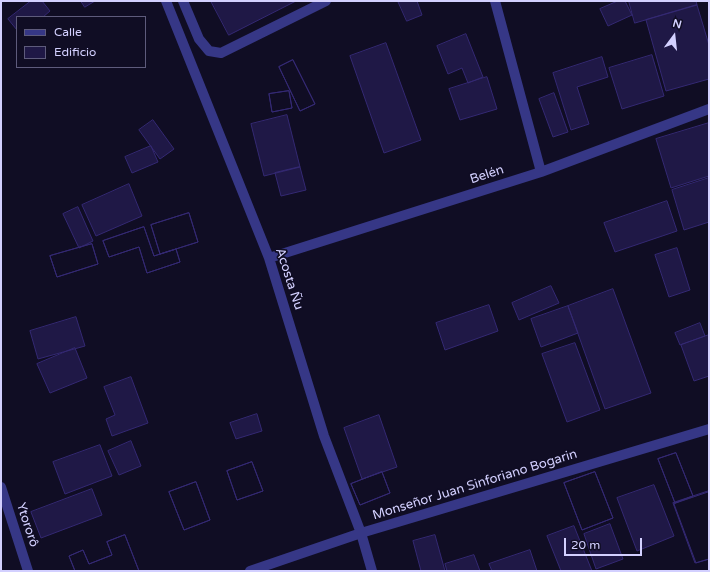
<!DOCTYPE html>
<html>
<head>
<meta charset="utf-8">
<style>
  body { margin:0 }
  #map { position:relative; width:710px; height:572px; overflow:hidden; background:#100d24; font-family:"Varela Round",sans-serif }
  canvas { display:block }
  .frame { position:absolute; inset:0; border:2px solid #d3d0ff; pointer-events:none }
  .legend { position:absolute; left:16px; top:16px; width:130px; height:52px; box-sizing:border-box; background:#100d24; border:1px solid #5e5b7c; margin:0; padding:5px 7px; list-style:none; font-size:12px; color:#d3d0ff }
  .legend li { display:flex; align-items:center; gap:8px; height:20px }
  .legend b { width:20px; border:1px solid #5e5b7c }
  .north { position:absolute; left:654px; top:16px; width:40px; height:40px; -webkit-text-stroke:3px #100d24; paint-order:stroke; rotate:15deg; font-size:11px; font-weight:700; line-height:16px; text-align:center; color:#d3d0ff }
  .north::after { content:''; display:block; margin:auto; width:14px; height:18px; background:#d3d0ff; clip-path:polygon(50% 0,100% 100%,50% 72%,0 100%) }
  .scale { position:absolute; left:564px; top:538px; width:78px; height:18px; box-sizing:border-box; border:2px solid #d3d0ff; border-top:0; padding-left:5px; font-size:12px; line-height:14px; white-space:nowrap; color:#d3d0ff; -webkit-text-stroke:3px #100d24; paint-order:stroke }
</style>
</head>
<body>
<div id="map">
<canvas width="710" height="572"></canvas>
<div class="frame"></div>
<ul class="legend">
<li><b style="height:5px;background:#363786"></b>Calle</li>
<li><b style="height:11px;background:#1f1846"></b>Edificio</li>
</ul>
<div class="north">N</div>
<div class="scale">20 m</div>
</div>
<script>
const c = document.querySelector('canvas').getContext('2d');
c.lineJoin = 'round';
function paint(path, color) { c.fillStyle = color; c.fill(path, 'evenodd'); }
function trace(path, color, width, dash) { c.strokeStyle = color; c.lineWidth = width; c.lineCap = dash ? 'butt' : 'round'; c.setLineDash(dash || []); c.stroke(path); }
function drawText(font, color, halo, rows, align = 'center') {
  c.font = font + ' "Varela Round",sans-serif'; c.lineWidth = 3.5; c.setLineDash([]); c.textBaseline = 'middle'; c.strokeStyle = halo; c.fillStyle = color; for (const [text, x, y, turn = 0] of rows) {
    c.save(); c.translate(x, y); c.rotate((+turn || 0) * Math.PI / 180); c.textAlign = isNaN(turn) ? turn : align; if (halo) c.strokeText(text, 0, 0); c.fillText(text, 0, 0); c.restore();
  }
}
const building = new Path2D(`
  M31,1H42L50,11L43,17H17V30L8,19Z
  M81,1H95L85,7Z
  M211,1H296L229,35Z
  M398,1H417L422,15L407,21Z
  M618,1H625L632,15L608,26L600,9Z
  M629,1H696L697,5L635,23Z
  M697,5L709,45V79L666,91L646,20Z
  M466,34L483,77L468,83L462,68L448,74L437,46Z
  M386,43L421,140L384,153L350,56Z
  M652,55L664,96L622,109L609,68Z
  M602,57L608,77L577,87L589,124L571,130L553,73Z
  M293,60L315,104L300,111L279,67Z
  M293,60L315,104L300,111L279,67Z
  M487,77L497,109L460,120L449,89Z
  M289,91L292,108L272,112L269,94Z
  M289,91L292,108L272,112L269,94Z
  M554,93L568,132L553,137L539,99Z
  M287,115L300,167L264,176L251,124Z
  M153,120L174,149L160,159L139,130Z
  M709,123V176L671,188L656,139Z
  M151,146L158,162L132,173L125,157Z
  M300,167L306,190L281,196L275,173Z
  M709,178V222L684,230L672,190Z
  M129,184L142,216L96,236L82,205Z
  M667,201L677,231L615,252L604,223Z
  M78,207L93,241L79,248L63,214Z
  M189,213L198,242L160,254L151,225Z
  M189,213L198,242L160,254L151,225Z
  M144,227L154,256L176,249L180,262L147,273L139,247L109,257L103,241Z
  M144,227L154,256L176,249L180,262L147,273L139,247L109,257L103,241Z
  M92,244L98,264L57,277L50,256Z
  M92,244L98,264L57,277L50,256Z
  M677,248L690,290L669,297L655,255Z
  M551,286L559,303L519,320L512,303Z
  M613,289L651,393L605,409L568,306Z
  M489,305L498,331L445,350L436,323Z
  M568,306L578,333L541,347L531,319Z
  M76,317L85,346L38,359L30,331Z
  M700,323L705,336L680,345L675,333Z
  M709,335V376L694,381L681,345Z
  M575,343L600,410L567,422L542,354Z
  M75,348L87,378L50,393L37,364Z
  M131,377L148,423L112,436L106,419L115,415L104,387Z
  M257,414L262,431L236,439L230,423Z
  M379,415L397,467L362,479L344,428Z
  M131,441L141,466L119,475L108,451Z
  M100,445L112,476L65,494L53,462Z
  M676,453L693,496L675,503L658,459Z
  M676,453L693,496L675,503L658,459Z
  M252,462L263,491L237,500L227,471Z
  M252,462L263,491L237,500L227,471Z
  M382,472L390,493L360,505L351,484Z
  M382,472L390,493L360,505L351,484Z
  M595,472L613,518L582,530L564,483Z
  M595,472L613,518L582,530L564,483Z
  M196,482L210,520L184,530L169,492Z
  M196,482L210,520L184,530L169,492Z
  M654,485L674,536L637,551L617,498Z
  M92,489L102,515L41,538L31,512Z
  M709,491V559L695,563L673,503Z
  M709,492V559L696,563L674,504Z
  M610,524L623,559L596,569L584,534Z
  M574,526L592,571H561L547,536Z
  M125,535L139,571H75L69,556L83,550L89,564L112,555L107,542Z
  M125,535L139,571H75L69,556L83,550L89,564L112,555L107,542Z
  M435,535L445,571H421L413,541Z
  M530,550L537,571H492L489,564Z
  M474,555L480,571H447L445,564Z`);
const lane = new Path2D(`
  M183,1L199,39L209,51L221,53L326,1`);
const street = new Path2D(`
  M166,1L269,258L324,436L361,533L372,571
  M495,1L541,172
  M269,258L541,172L709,109
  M1,487L28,571
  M250,571L361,533L709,429`);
const streetNames = [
  ["Belén",487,175,-18],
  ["Acosta Ñu",289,279,72],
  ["Monseñor Juan Sinforiano Bogarin",475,485,-17],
  ["Ytororô",27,525,72]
];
paint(building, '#1f1846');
trace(building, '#342973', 1);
trace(lane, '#363786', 10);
trace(street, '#363786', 10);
drawText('13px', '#d3d0ff', '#100d24', streetNames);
</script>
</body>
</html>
